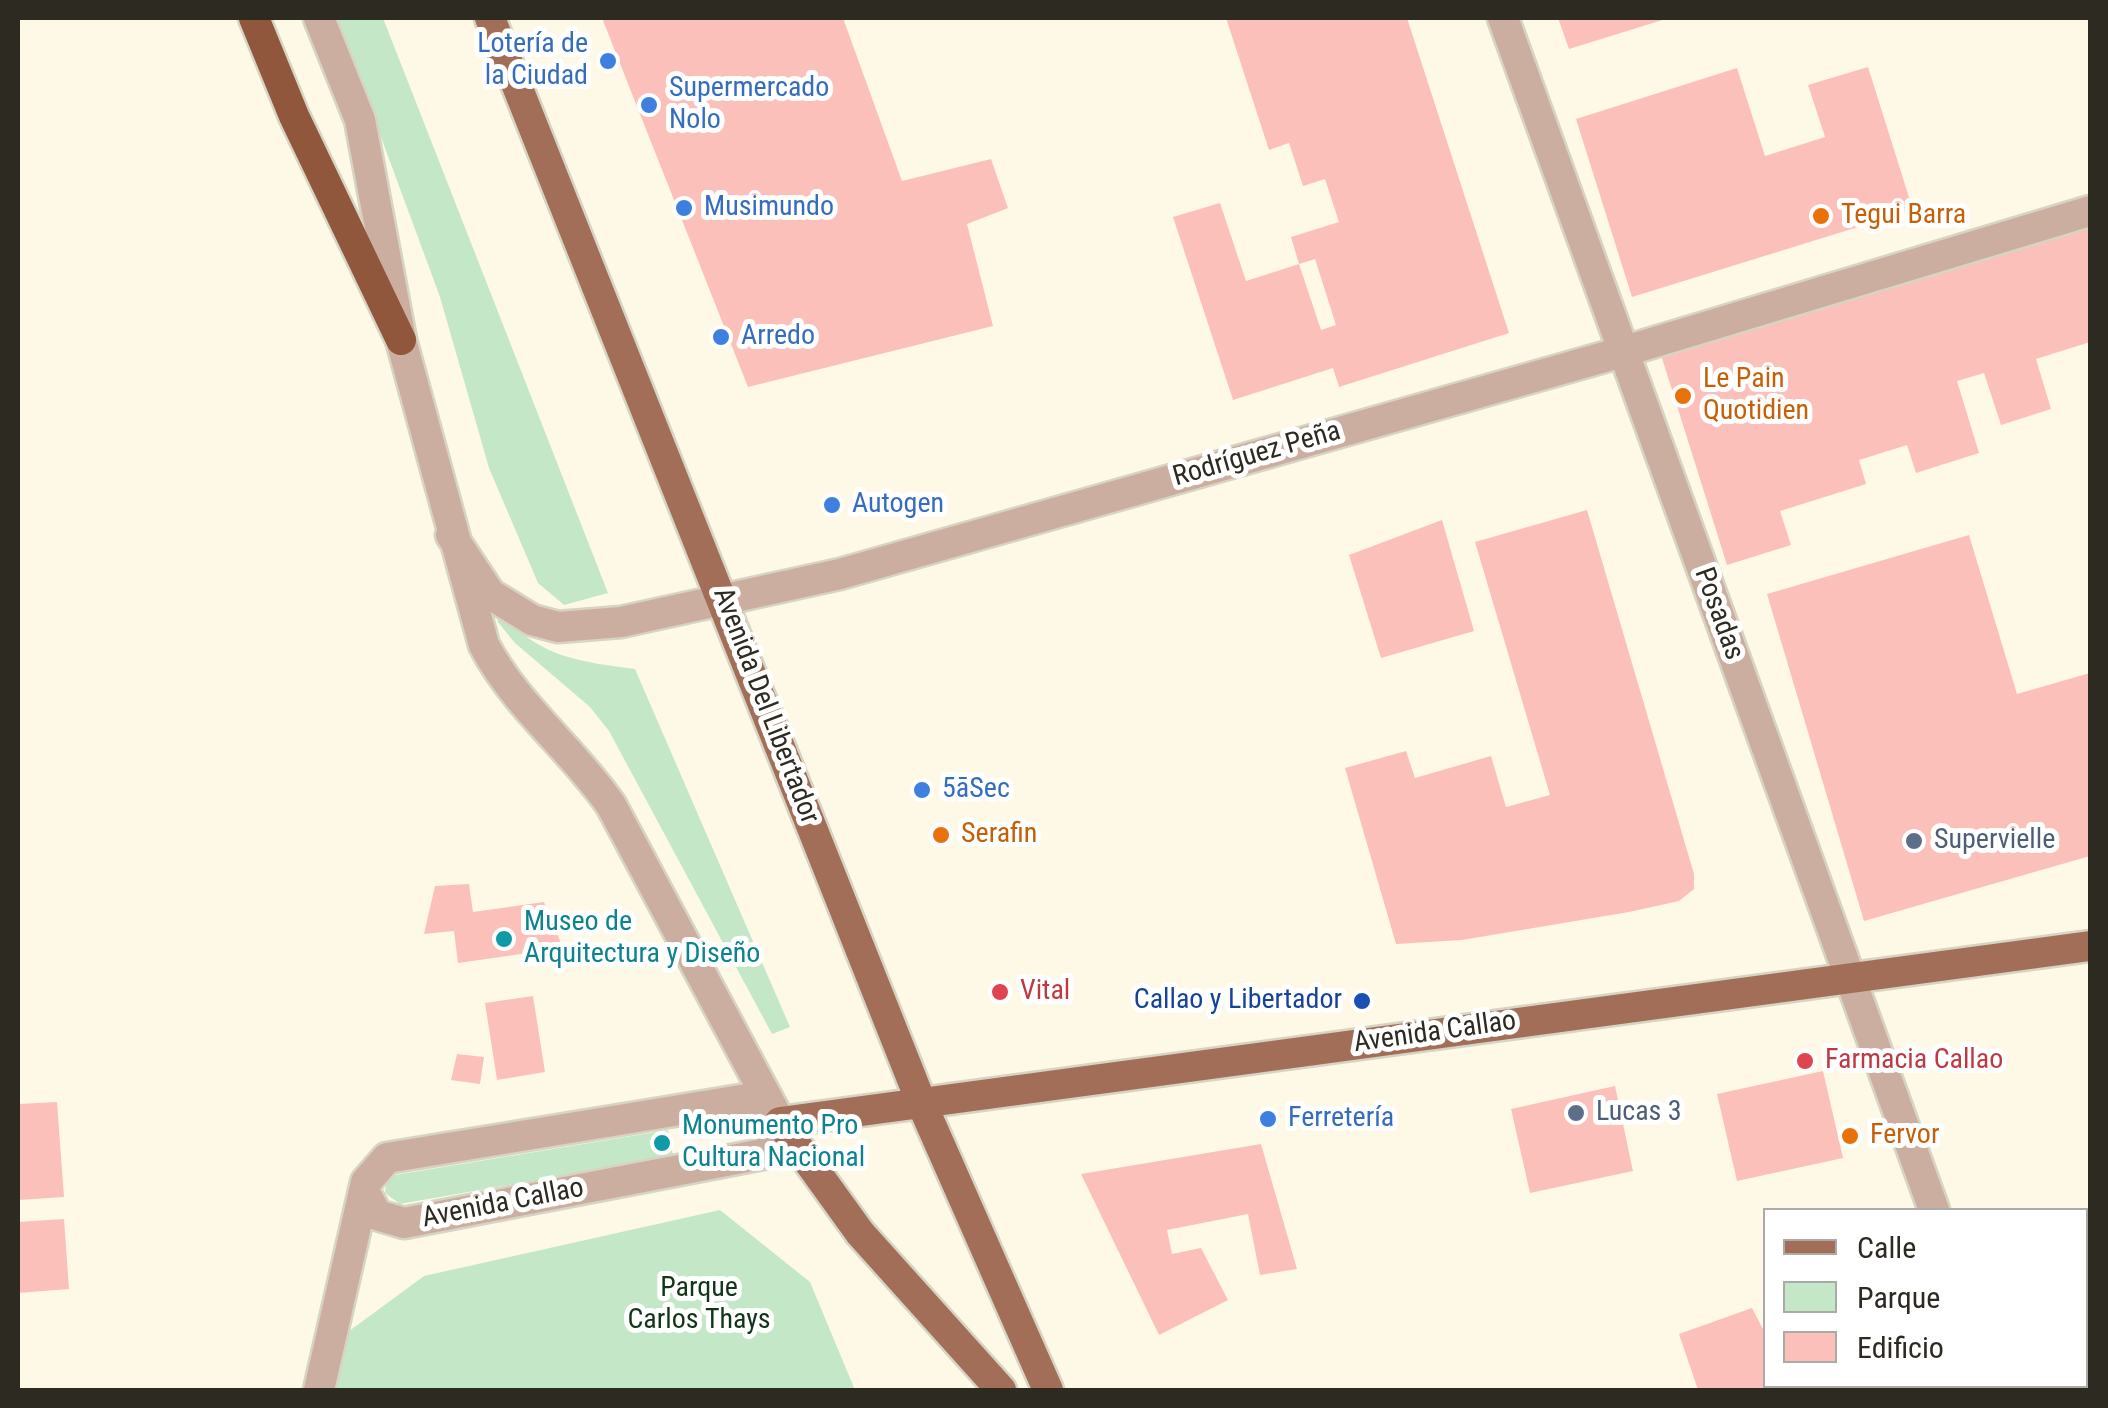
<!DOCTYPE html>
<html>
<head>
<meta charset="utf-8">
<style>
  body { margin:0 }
  #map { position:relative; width:2108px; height:1408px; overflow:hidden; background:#fef9e7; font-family:"Roboto Condensed",sans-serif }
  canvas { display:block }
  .frame { position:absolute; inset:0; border:20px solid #2c2a21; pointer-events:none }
  .legend { position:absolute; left:1763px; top:1208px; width:325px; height:180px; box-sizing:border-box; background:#fff; border:2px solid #abaaa6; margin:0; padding:12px 18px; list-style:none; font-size:30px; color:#2c2a21 }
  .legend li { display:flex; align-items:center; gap:20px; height:50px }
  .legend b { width:50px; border:2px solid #abaaa6 }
</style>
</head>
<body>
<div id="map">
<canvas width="2108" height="1408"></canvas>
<div class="frame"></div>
<ul class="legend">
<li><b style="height:12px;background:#a26e58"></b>Calle</li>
<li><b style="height:28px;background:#c4e8c7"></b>Parque</li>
<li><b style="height:28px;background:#fcc0bb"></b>Edificio</li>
</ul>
</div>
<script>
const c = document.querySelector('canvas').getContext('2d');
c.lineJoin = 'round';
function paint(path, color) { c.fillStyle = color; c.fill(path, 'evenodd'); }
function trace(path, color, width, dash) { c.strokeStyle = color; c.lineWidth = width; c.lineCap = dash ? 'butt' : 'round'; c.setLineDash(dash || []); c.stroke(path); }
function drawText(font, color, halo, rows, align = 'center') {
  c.font = font + ' "Roboto Condensed",sans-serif'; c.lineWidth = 10; c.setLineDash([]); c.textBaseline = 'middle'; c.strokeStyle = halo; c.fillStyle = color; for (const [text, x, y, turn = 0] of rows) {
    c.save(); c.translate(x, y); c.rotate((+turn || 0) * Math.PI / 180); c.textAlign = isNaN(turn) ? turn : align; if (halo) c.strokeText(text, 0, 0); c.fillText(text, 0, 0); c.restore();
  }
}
const green = new Path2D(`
  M337,18H383L608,593L564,605L538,583L489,468L440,297Z
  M504,616C541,658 583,662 635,669L790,1027L772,1034L609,731L590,707L515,643L497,621Z
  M668,1130L673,1156L400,1204L385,1193L386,1184L395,1175Z
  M720,1210L810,1282L855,1390H335L341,1337L424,1276Z`);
const building = new Path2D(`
  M602,18H843L902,181L991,159L1008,208L967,224L993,326L748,387Z
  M1226,18H1407L1509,333L1339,387L1333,368L1233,400L1173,217L1220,203L1246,281L1299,264L1321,330L1336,325L1315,259L1299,264L1291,237L1339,222L1325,179L1303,186L1289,143L1269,150Z
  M1558,18H1669L1569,49Z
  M1868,67L1913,210L1632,297L1576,119L1737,68L1765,156L1825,137L1808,85Z
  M2090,221V342L2036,359L2051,409L2001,425L1984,373L1957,381L1979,453L1916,473L1907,445L1859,460L1866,484L1780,511L1791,545L1727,565L1661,355Z
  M1587,510L1694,874V889L1679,901L1629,912L1462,940L1396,944L1345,768L1406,751L1415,778L1491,756L1506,807L1550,795L1475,542Z
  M1442,520L1474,631L1381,658L1349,555Z
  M1969,535L2017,694L2090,673V856L1864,921L1767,594Z
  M469,884L473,912L544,902L563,948L458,963L454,931L424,934L435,886Z
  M533,996L545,1072L497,1080L485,1003Z
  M457,1054L484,1057L480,1084L451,1080Z
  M1823,1071L1843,1158L1737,1181L1717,1094Z
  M1615,1086L1633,1171L1530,1193L1511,1109Z
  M57,1102L64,1197L18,1200V1104Z
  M1261,1144L1297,1269L1260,1275L1248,1214L1167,1230L1172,1254L1201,1248L1228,1300L1159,1335L1081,1174Z
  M64,1219L69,1289L18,1293V1222Z
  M1752,1308L1766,1335V1386L1771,1390H1698L1679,1334Z
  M1888,1386H1923L1925,1390H1876Z`);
const minor = new Path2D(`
  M319,18L360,120L401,340L484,645C515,705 573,750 611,805L780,1122
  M1503,18L1934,1210
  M451,535L490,594L532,620L558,627L621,622L840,574L1622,352L2090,211
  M365,1193L377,1215L404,1223L768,1153L780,1122
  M1996,1386L1998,1390
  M319,1390L366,1182L387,1158L747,1099L778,1120`);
const major = new Path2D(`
  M490,18L921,1102L1048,1390
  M1001,1390L860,1233L780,1122L2090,946`);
const highway = new Path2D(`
  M254,18L294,116L401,340`);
const markers = [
  [608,61,10,"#3f7fe0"],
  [649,105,10,"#3f7fe0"],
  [684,208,10,"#3f7fe0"],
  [1821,216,10,"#e8710a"],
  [721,337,10,"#3f7fe0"],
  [1683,396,10,"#e8710a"],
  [832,505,10,"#3f7fe0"],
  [922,790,10,"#3f7fe0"],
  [941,835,10,"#e8710a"],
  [1914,841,10,"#5c6f8a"],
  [504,939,10,"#0f9aa8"],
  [1000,992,10,"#e0444e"],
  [1362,1001,10,"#1a4fb4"],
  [1805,1061,10,"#e0444e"],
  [1576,1113,10,"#5c6f8a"],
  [1268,1119,10,"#3f7fe0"],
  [1850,1136,10,"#e8710a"],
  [662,1143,10,"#0f9aa8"]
];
const shopNames = [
  ["Lotería de",588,45,"right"],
  ["la Ciudad",588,77,"right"],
  ["Supermercado",669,89],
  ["Nolo",669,121],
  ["Musimundo",704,208],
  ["Arredo",741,337],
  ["Autogen",852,505],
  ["5āSec",942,790],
  ["Ferretería",1288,1119]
];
const foodNames = [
  ["Tegui Barra",1841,216],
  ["Le Pain",1703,380],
  ["Quotidien",1703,412],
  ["Serafin",961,835],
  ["Fervor",1870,1136]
];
const streetNames = [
  ["Rodríguez Peña",1257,455,-16],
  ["Posadas",1718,614,70],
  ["Avenida Del Libertador",765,706,69],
  ["Avenida Callao",1435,1033,-8],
  ["Avenida Callao",503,1204,-11]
];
const serviceNames = [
  ["Supervielle",1934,841],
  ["Lucas 3",1596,1113]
];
const cultureNames = [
  ["Museo de",524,923],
  ["Arquitectura y Diseño",524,955],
  ["Monumento Pro",682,1127],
  ["Cultura Nacional",682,1159]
];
const healthNames = [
  ["Vital",1020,992],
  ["Farmacia Callao",1825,1061]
];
const transitNames = [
  ["Callao y Libertador",1342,1001]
];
const parkNames = [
  ["Parque",699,1289],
  ["Carlos Thays",699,1321]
];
paint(green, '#c4e8c7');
paint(building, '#fcc0bb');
trace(minor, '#d8d4c3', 35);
trace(major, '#d8d4c3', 35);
trace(highway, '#d8d4c3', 35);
trace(minor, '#ccaea1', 30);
trace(major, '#a26e58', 30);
trace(highway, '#91573d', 30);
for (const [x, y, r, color] of markers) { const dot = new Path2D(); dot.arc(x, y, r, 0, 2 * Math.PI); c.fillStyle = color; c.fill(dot); trace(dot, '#fff', 4); }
drawText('28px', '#366cbe', '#fff', shopNames, 'left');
drawText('28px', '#c56008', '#fff', foodNames, 'left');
drawText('28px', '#2c2a21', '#fff', streetNames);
drawText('28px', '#4e5e75', '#fff', serviceNames, 'left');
drawText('28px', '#0d838f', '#fff', cultureNames, 'left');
drawText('28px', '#be3a42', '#fff', healthNames, 'left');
drawText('28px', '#164399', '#fff', transitNames, 'right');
drawText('28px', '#113617', '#fff', parkNames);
</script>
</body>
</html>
